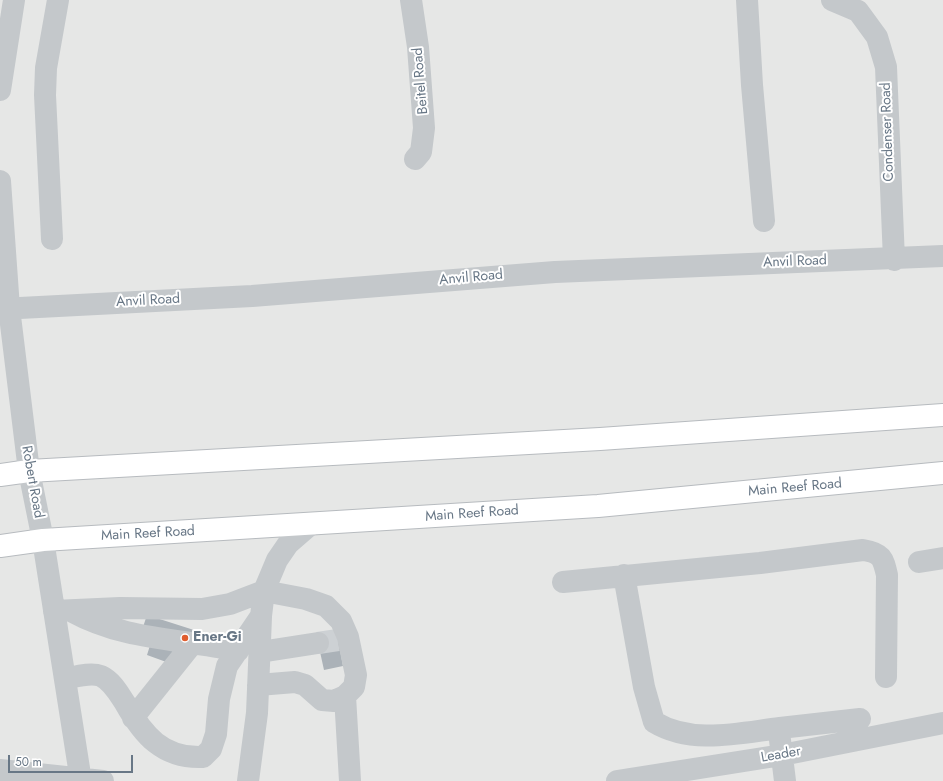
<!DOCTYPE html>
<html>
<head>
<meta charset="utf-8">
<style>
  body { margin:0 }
  #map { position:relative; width:943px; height:781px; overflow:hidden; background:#f8f8f5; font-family:Jost,sans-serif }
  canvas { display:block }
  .scale { position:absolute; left:8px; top:755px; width:125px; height:18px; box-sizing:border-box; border:2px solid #687786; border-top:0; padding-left:5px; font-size:12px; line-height:14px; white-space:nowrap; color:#687786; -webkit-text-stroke:3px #fff; paint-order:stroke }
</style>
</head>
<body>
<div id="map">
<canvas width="943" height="781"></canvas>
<div class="scale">50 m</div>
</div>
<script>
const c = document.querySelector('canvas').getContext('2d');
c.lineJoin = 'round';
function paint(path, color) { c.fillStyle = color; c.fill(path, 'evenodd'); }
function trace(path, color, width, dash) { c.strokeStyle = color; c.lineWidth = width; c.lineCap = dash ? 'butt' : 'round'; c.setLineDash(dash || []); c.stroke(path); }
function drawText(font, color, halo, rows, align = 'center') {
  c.font = font + ' Jost,sans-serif'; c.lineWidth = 4; c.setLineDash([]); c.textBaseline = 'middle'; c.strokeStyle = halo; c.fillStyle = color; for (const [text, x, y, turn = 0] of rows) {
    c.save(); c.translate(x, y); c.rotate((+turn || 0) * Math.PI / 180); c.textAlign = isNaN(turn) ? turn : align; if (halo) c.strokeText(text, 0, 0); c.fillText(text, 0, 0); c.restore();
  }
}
const built = new Path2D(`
  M0,0H943V781H0Z`);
const building = new Path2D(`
  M147,615L222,639L187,648L169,663L147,655L153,636L141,633Z
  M337,634L343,666L324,670L317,638Z`);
const minorTunnel = new Path2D(`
  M318,643L338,640`);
const minor = new Path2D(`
  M411,0L418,47L424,128L421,152L415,159
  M747,0L752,85L764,221
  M832,0L858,11L877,37L886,67L894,260
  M0,90L14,0
  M0,181L9,308L29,471L43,540L81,781
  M52,239L45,95L46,68L58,0
  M0,309L252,296L555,272L943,256
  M919,562L943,558
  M624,575L644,687L654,722C692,745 739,733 780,728C807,725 833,722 860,719
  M563,582L760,563L863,550C882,553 883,558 887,575L886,677
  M54,611L120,608L202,609L230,604L264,591L306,599L326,606L341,621L348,637L356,675L354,687L345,696L334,701L322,700L305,685L295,682L258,685
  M71,611C126,641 179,638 238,651
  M260,652L318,643
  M65,679C75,677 90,672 101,676C112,681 119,694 125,703C143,735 163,759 203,757L211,749L216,734L219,699L227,666L261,616L264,591L277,560L288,544L311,524
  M345,696L350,781
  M133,718L193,643
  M780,740L785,781
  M0,770L103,781
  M248,781L257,713L261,617
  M617,781L782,755L943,723`);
const major = new Path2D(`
  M0,475L29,471L600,439L943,415
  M0,546L43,540L598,506L943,473`);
const markers = [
  [185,638,4,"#e05d2e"]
];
const streetNames = [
  ["Beitel Road",421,81,-95],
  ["Condenser Road",888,132,-92],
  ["Anvil Road",795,262,-2],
  ["Anvil Road",471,278,-5],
  ["Anvil Road",148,301,-3],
  ["Robert Road",32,482,80],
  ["Main Reef Road",795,488,-5],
  ["Main Reef Road",472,514,-4],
  ["Main Reef Road",148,534,-3],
  ["Leader",781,755,-10]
];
const poiNames = [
  ["Ener-Gi",193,638]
];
paint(built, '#e6e7e6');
paint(building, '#abb2b8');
trace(minorTunnel, '#cdd1d4', 22, [22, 11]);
trace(major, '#b7bbbf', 24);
trace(minor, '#c4c8cb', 22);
trace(major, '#fff', 22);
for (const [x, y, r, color] of markers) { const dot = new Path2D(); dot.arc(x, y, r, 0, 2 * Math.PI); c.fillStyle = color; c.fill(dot); trace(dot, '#fff', 1.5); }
drawText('14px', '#687786', '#fff', streetNames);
drawText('bold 14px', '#687786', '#fff', poiNames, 'left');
</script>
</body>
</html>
